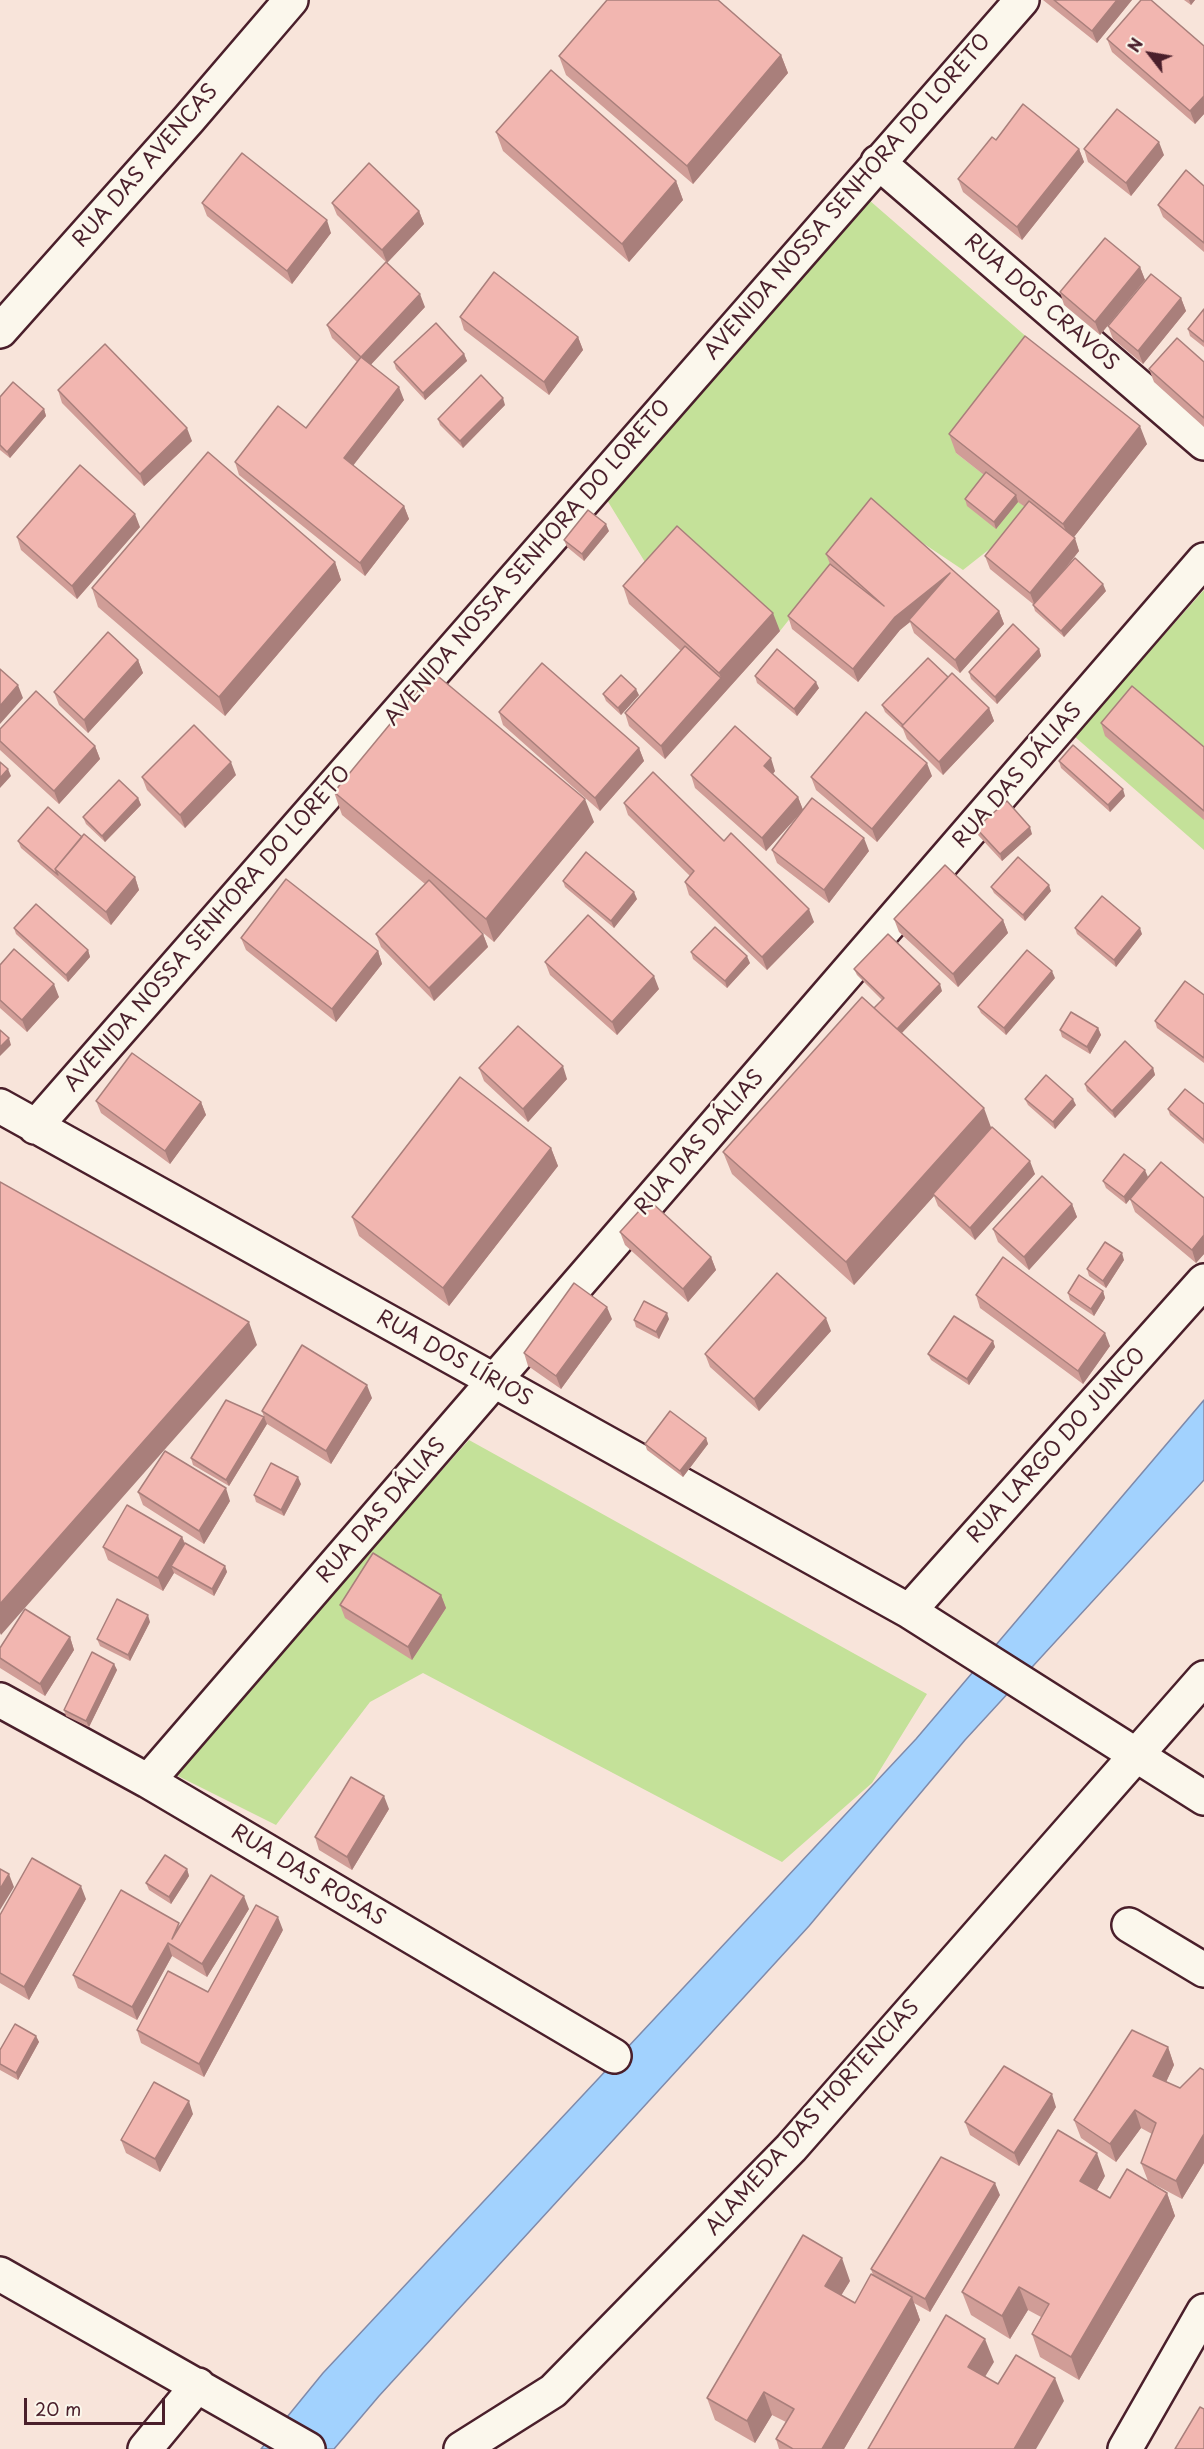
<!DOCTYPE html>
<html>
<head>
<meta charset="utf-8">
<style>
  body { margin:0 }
  #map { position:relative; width:1204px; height:2449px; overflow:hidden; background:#f8e4da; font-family:"Playpen Sans",sans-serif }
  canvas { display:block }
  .north { position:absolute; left:1120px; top:24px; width:60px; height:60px; -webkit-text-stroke:4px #fbf7ec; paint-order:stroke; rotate:301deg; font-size:16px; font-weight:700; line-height:24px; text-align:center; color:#4a1f2b }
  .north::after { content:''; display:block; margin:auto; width:21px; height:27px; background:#4a1f2b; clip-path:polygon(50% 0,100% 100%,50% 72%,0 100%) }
  .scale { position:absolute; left:24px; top:2398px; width:141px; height:27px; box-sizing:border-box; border:3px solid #4a1f2b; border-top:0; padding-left:8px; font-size:18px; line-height:21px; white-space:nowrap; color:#4a1f2b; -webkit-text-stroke:4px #fbf7ec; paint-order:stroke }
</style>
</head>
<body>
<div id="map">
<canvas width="1204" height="2449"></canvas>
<div class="north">N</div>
<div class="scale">20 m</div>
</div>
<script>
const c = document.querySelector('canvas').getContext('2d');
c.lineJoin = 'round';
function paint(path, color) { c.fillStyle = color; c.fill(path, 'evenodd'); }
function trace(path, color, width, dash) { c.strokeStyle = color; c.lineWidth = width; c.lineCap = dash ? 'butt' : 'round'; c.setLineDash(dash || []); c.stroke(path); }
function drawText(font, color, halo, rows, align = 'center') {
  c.font = font + ' "Playpen Sans",sans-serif'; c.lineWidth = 5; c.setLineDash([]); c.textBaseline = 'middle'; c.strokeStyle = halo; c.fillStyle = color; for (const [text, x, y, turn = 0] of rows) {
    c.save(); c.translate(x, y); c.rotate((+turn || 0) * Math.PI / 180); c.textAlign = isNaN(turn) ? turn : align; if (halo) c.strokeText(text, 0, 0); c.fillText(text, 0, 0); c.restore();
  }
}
const green = new Path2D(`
  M869,200L1029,339L956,453L1034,514L963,570L875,511L780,631L684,545L648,567L607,500Z
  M1204,590V850L1074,736Z
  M469,1440L927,1694L872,1783L782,1862L423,1673L370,1702L276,1825L170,1772Z`);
const water = new Path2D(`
  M1204,1400V1480L965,1740L809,1926L379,2396L334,2449H261L323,2373L916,1739Z`);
const minor = new Path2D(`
  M878,162L1204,443
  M0,331L189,119L291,0
  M0,1106L909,1611L1204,1798
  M35,1127L1022,0
  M909,1611L1204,1281
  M0,1700L148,1781L614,2056
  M148,1781L1204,560
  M1129,1925L1204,1970
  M0,2274L308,2449
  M145,2449L198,2385
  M461,2449L553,2391L791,2148L1204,1678
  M1125,2449L1204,2311`);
const wall = new Path2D(`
  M1043,0H1132L1097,43Z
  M1184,0H1195L1191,5Z
  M1107,39L1204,46V114L1195,124L1112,52Z
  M781,55L788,73L693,184L566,75L559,56Z
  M496,132L676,181L683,200L629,262L503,151Z
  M996,140L1079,149L1084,162L1022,240L963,192L958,179Z
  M1084,149L1164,155L1131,196L1088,162Z
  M1204,186V252L1163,217L1158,205Z
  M202,203L331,233L292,284L207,216Z
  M332,203L419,211L424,224L387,263L337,215Z
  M1140,267L1145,280L1100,335L1064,305L1060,292Z
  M1181,298L1186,311L1143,364L1113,339L1108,326Z
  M425,307L371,364L404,400L353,465L404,506L409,519L365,576L239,475L235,462L306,428L357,362L332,338L327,325Z
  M1204,309V347L1190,336L1188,329Z
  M460,317L578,337L583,350L549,395L464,330Z
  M464,354L467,361L425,400L396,369L394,362Z
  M1204,362V427L1154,382L1149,369Z
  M58,390L192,441L144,486L62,403Z
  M0,397L44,409L46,416L10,458L0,450Z
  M505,405L463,448L440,425L438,419Z
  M949,434L1147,444L1074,537L1079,551L1057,579L1106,591L1064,637L1035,611L1033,604L990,569L985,556L1025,507L1018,502L996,529L967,506L965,499L984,475L956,453Z
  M140,527L77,599L21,550L17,537Z
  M609,531L584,561L567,547L564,540Z
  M826,554L999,611L1004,624L960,673L914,633L910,622L900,630L858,682L792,629L788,616L830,564Z
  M335,562L341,580L225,716L98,607L92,588Z
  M623,586L780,631L665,759L629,726L625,713L681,651L629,604Z
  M1039,649L1041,656L997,704L971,679L969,672Z
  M138,660L143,673L88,733L59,705L54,692Z
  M755,676L819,688L797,716L757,683Z
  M948,677L989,708L994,721L943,775L907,739L903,729L885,712L882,705Z
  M603,694L639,695L621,715L606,701Z
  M499,712L639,748L644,761L600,811L503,725Z
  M1101,723L1204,747V820L1105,736Z
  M0,729L95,746L100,759L59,804L0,750Z
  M1059,761L1125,796L1110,812L1061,768Z
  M775,771L773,774L798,797L803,810L766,851L695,788L691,775Z
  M236,775L185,828L147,790L142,777Z
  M932,776L877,842L816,790L811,777Z
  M334,792L594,822L494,942L475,926L483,934L488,947L434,1001L381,947L376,934L425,884L342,815Z
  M138,798L141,805L105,842L86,824L83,817Z
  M624,803L724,841L814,922L767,970L689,895L685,882L690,876L628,815Z
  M976,828L1032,834L1002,861L978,835Z
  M82,837L135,877L139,890L111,925L21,848L18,841Z
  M772,850L869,851L829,903L777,863Z
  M563,881L637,899L614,928L565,887Z
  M991,887L1051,891L1025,921L994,893Z
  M894,919L1003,920L1008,933L958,987L899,932Z
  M14,928L88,950L90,957L68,982L16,934Z
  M1075,928L1142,934L1116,967L1077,934Z
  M241,938L378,951L382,964L336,1022L246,950Z
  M691,952L750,963L727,988L693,959Z
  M545,962L659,989L617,1035L550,975Z
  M0,965L59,997L27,1032L0,1008Z
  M854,969L942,991L902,1033L1035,1174L975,1240L938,1206L934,1196L854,1285L732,1174L723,1152L882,1000L857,975Z
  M1055,978L1006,1035L981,1013L978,1007Z
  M1204,995V1063L1157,1028L1155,1021Z
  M1098,1028L1101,1035L1090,1054L1062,1037L1060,1030Z
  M479,1068L567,1079L528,1122L484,1081Z
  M1153,1068L1155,1075L1115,1118L1087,1091L1085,1084Z
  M1025,1099L1076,1105L1055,1129L1028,1105Z
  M96,1101L201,1102L206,1115L170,1164L101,1113Z
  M1204,1104V1144L1170,1115L1168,1109Z
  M551,1148L558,1166L449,1306L359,1236L352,1217Z
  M1148,1177L1126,1204L1106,1188L1103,1181Z
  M1204,1198V1254L1196,1263L1135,1212L1130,1199Z
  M1072,1204L1077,1217L1029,1270L998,1242L993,1229Z
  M620,1232L711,1257L716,1270L688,1302L625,1245Z
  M1124,1260L1106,1288L1089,1276L1087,1269Z
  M1103,1291L1105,1298L1094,1316L1070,1300L1068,1293Z
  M976,1295L1110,1346L1083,1384L980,1308Z
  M612,1319L561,1389L528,1366L524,1353Z
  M669,1319L659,1339L636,1327L634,1320Z
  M831,1331L759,1411L710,1367L705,1354Z
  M993,1341L995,1347L969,1385L931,1360L928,1354Z
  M372,1398L331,1464L267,1424L229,1486L193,1465L191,1458L264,1417L262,1411Z
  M706,1438L708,1444L683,1477L647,1450L645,1444Z
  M301,1484L284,1516L256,1502L254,1495Z
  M138,1492L230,1501L204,1544L143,1505Z
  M182,1537L185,1543L225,1566L227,1572L214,1596L174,1573L163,1591L108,1560L103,1547Z
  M441,1595L446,1608L412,1660L345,1618L340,1605Z
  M150,1622L130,1661L100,1646L97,1639Z
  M70,1637L74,1650L45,1696L0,1668V1648Z
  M114,1664L117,1670L89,1727L66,1716L64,1710Z
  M389,1809L352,1870L319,1850L315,1837Z
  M187,1869L189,1876L171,1904L149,1890L146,1883Z
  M86,1899L29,2000L0,1983V1915Z
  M249,1909L207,1977L172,1956L137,2020L78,1988L73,1975L180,1925Z
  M283,1930L204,2077L141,2043L137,2030L208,1992Z
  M36,2036L39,2042L18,2080L0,2070V2050Z
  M1168,2047L1174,2065L1166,2082L1180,2088L1204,2070V2163L1182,2199L1148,2181L1141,2163L1152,2134L1141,2128L1116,2162L1081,2138L1074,2120Z
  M1056,2107L1019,2166L970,2135L965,2122Z
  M193,2114L160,2172L126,2153L121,2140Z
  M1105,2176L1097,2190L1110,2198L1167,2193L1175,2216L1079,2380L1040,2357L1032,2334L1041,2317L1028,2310L1010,2339L971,2315L962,2292Z
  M1000,2195L930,2312L914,2303L920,2320L844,2449H779L776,2439L786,2422L772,2415L755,2443L715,2420L707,2398L850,2281L841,2295L855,2303L873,2275L871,2269Z`);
const shadedWall = new Path2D(`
  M1117,0H1132L1097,43L1092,31Z
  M1189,0H1195L1191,5Z
  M781,55L788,73L693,184L687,166Z
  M1204,96V114L1195,124L1190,111Z
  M1159,142L1164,155L1131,196L1126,183Z
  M1079,149L1084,162L1022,240L1017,227Z
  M676,181L683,200L629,262L622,244Z
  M419,211L424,224L387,263L382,250Z
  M327,220L331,233L292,284L287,271Z
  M1140,267L1145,280L1100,335L1095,322Z
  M420,294L425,307L366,370L361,357Z
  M1181,298L1186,311L1143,364L1138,351Z
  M578,337L583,350L549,395L544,382Z
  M464,354L467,361L425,400L423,393Z
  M399,387L404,400L349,471L344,458Z
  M503,398L505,405L463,448L460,441Z
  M44,409L46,416L10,458L7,452Z
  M1140,426L1147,444L1070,542L1063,524Z
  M187,428L192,441L144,486L140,474Z
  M1016,495L1018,502L996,529L994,522Z
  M404,506L409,519L365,576L360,563Z
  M135,514L140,527L77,599L72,586Z
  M606,524L609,531L584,561L582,554Z
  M1075,538L1079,551L1035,606L1030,593Z
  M335,562L341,580L225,716L219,697Z
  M950,573L909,620L910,622L900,630L858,682L853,669L895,617Z
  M1103,584L1106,591L1064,637L1061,631Z
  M999,611L1004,624L960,673L955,660Z
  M773,613L780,631L665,759L661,746L721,678L719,673Z
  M1039,649L1041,656L997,704L995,697Z
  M138,660L143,673L88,733L84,720Z
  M816,682L819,688L797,716L794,709Z
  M18,685L23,698L0,724V706Z
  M636,689L639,695L621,715L618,708Z
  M989,708L994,721L943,775L939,762Z
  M95,746L100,759L59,804L54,791Z
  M639,748L644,761L600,811L595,798Z
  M771,758L775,771L769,779L764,766Z
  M231,762L236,775L185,828L180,815Z
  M927,763L932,776L877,842L872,829Z
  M8,769L11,776L0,788V778Z
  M1123,789L1125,796L1110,812L1108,805Z
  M798,797L803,810L766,851L762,838Z
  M138,798L141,805L105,842L102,836Z
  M585,799L594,822L494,942L486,919Z
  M1030,827L1032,834L1002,861L1000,854Z
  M864,838L869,851L829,903L824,890Z
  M135,877L139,890L111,925L106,912Z
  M1049,885L1051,891L1025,921L1023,915Z
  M634,892L637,899L614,928L611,921Z
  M809,909L814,922L767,970L762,957Z
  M1003,920L1008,933L958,987L953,974Z
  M1140,928L1142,934L1116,967L1114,960Z
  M483,934L488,947L434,1001L429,988Z
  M88,950L90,957L68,982L66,975Z
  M378,951L382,964L336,1022L332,1009Z
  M747,956L750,963L727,988L725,981Z
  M1052,971L1055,978L1006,1035L1004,1028Z
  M654,976L659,989L617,1035L612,1022Z
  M54,984L59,997L27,1032L22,1020Z
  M940,984L942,991L894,1041L891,1035Z
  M1098,1028L1101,1035L1090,1054L1087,1047Z
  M9,1038L11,1045L0,1056V1047Z
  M563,1066L567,1079L528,1122L523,1109Z
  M1153,1068L1155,1075L1115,1118L1112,1111Z
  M1073,1099L1076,1105L1055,1129L1053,1122Z
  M201,1102L206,1115L170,1164L165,1151Z
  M984,1108L992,1130L933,1194L934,1196L854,1285L846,1262Z
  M551,1148L558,1166L449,1306L443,1288Z
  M1030,1161L1035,1174L975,1240L970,1228Z
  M1145,1170L1148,1177L1126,1204L1124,1197Z
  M1072,1204L1077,1217L1029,1270L1024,1257Z
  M1204,1235V1254L1196,1263L1192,1250Z
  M1122,1253L1124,1260L1106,1288L1103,1281Z
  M711,1257L716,1270L688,1302L683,1289Z
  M1103,1291L1105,1298L1094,1316L1091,1309Z
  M607,1307L612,1319L561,1389L556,1376Z
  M667,1313L669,1319L659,1339L656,1332Z
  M826,1318L831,1331L759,1411L754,1399Z
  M249,1322L257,1345L1,1635L0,1633V1604Z
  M1105,1333L1110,1346L1083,1384L1078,1371Z
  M993,1341L995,1347L969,1385L967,1379Z
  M367,1385L372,1398L331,1464L326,1451Z
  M264,1417L267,1424L229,1486L226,1480Z
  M706,1438L708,1444L683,1477L680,1471Z
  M298,1477L301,1484L284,1516L281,1510Z
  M226,1488L230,1501L204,1544L199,1531Z
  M182,1537L187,1550L171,1566L174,1573L163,1591L158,1578Z
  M225,1566L227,1572L214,1596L212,1589Z
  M441,1595L446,1608L412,1660L408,1647Z
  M148,1615L150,1622L130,1661L128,1655Z
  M70,1637L74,1650L45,1696L40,1684Z
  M114,1664L117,1670L89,1727L86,1721Z
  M384,1796L389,1809L352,1870L347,1857Z
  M187,1869L189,1876L171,1904L169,1897Z
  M9,1874L14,1887L0,1910V1889Z
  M81,1886L86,1899L29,2000L24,1987Z
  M244,1896L249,1909L207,1977L202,1964Z
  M278,1917L283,1930L204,2077L199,2064Z
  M168,1943L172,1956L137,2020L132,2007Z
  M36,2036L39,2042L18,2080L16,2073Z
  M1168,2047L1174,2065L1160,2095L1153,2076Z
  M1052,2094L1056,2107L1019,2166L1014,2153Z
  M189,2101L193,2114L160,2172L155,2159Z
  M1135,2110L1141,2128L1116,2162L1110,2144Z
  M1204,2134V2163L1182,2199L1176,2181Z
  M1097,2153L1105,2176L1089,2204L1080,2181Z
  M995,2183L1000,2195L930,2312L925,2299Z
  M1167,2193L1175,2216L1079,2380L1071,2357Z
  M842,2258L850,2281L833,2309L825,2286Z
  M1019,2287L1028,2310L1010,2339L1002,2316Z
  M912,2297L920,2320L844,2449H822Z
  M985,2339L994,2362L977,2390L968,2367Z
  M1055,2378L1064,2401L1036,2449H1014Z
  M764,2392L772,2415L755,2443L747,2421Z`);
const building = new Path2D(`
  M607,0H718L781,55L687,166L559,56Z
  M1054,0H1117L1092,31Z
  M1141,0H1151L1204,46V96L1190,111L1107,39Z
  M551,70L676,181L622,244L496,132Z
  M1023,104L1079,149L1017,227L958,179L992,137L996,140Z
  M1117,109L1159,142L1126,183L1084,149Z
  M242,153L327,220L287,271L202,203Z
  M369,163L419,211L382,250L332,203Z
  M1186,170L1204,186V243L1158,205Z
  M1105,238L1140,267L1095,322L1060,292Z
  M386,262L420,294L361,357L327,325Z
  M494,272L578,337L544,382L460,317Z
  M1151,274L1181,298L1138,351L1108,326Z
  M1204,309V342L1188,329Z
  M436,323L464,354L423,393L394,362Z
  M1025,336L1140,426L1063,524L949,434Z
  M1177,338L1204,362V418L1149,369Z
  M105,344L187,428L140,474L58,390Z
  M361,357L399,387L344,458L404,506L360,563L235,462L278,406L306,428Z
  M481,375L503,398L460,441L438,419Z
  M13,382L44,409L7,452L0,445V397Z
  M208,452L335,562L219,697L92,588Z
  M80,465L135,514L72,586L17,537Z
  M986,472L1016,495L994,522L965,499Z
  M871,498L999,611L955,660L909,620L950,573L895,617L853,669L788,616L830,564L884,606L826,554Z
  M1029,501L1075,538L1030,593L985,556Z
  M588,510L606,524L582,554L564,540Z
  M677,526L773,613L719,673L623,586Z
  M1075,558L1103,584L1061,631L1033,605Z
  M1013,624L1039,649L995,697L969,672Z
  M108,632L138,660L84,720L54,692Z
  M685,646L721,678L661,746L625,713Z
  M777,649L816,682L794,709L755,676Z
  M928,658L948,677L903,725L882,705Z
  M542,663L639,748L595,798L499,712Z
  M0,669L18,685L0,706Z
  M433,672L585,799L486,919L334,792Z
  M952,673L989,708L939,762L902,726Z
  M621,675L636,689L618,708L603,694Z
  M1132,686L1204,747V811L1101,723Z
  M36,691L95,746L54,791L0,741V729Z
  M866,712L927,763L872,829L811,777Z
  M194,725L231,762L180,815L142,777Z
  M735,726L771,758L764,766L798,797L762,838L691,775Z
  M1073,745L1123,789L1108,805L1059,761Z
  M0,762L8,769L0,778Z
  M653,772L724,841L731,833L809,909L762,957L685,882L694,871L624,803Z
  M119,780L138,798L102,836L83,817Z
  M812,798L864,838L824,890L772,850Z
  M1007,801L1030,827L1000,854L976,828Z
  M48,807L82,837L55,869L58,875L18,841Z
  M84,834L135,877L106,912L55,869Z
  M586,852L634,892L611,921L563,881Z
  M1018,857L1049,885L1023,915L991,887Z
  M945,865L1003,920L953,974L894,919Z
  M286,879L378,951L332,1009L241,938Z
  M429,880L483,934L429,988L376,934Z
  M1102,896L1140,928L1114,960L1075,928Z
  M36,904L88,950L66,975L14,928Z
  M588,915L654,976L612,1022L545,962Z
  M715,927L747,956L725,981L691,952Z
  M888,934L940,984L897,1029L874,1008L884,998L854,969Z
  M14,949L54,984L22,1020L0,1000V965Z
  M1027,950L1052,971L1004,1028L978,1007Z
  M1185,981L1204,995V1058L1155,1021Z
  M862,997L984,1108L846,1262L723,1152Z
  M1071,1012L1098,1028L1087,1047L1060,1030Z
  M518,1026L563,1066L523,1109L479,1068Z
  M0,1030L9,1038L0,1047Z
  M1125,1041L1153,1068L1112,1111L1085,1084Z
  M132,1053L201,1102L165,1151L96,1101Z
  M1046,1075L1073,1099L1053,1122L1025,1099Z
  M460,1077L551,1148L443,1288L352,1217Z
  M1185,1089L1204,1104V1140L1168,1109Z
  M992,1127L1030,1161L970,1228L933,1194Z
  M1124,1154L1145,1170L1124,1197L1103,1181Z
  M1161,1162L1204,1198V1235L1192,1250L1130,1199Z
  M1042,1176L1072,1204L1024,1257L993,1229Z
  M0,1182L249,1322L0,1604Z
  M649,1200L711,1257L683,1289L620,1232Z
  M1105,1242L1122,1253L1103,1281L1087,1269Z
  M1003,1257L1105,1333L1078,1371L976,1295Z
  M777,1273L826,1318L754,1399L705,1354Z
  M1079,1275L1103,1291L1091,1309L1068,1293Z
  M574,1283L607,1307L556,1376L524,1353Z
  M644,1301L667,1313L656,1332L634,1320Z
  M954,1316L993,1341L967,1379L928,1354Z
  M302,1345L367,1385L326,1451L262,1411Z
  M226,1400L264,1417L226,1480L191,1458Z
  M670,1411L706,1438L680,1471L645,1444Z
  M165,1451L226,1488L199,1531L138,1492Z
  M271,1463L298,1477L281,1510L254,1495Z
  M127,1505L182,1537L158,1578L103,1547Z
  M185,1543L225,1566L212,1589L171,1566Z
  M373,1553L441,1595L408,1647L340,1605Z
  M117,1599L148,1615L128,1655L97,1639Z
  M25,1609L70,1637L40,1684L0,1658V1648Z
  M92,1652L114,1664L86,1721L64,1710Z
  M351,1777L384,1796L347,1857L315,1837Z
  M165,1855L187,1869L169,1897L146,1883Z
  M32,1858L81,1886L24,1987L0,1973V1915Z
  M0,1869L9,1874L0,1889Z
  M211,1875L244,1896L202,1964L168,1943L132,2007L73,1975L121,1890L179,1923L172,1939Z
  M256,1905L278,1917L199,2064L137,2030L168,1971L208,1992Z
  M15,2024L36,2036L16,2073L0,2064V2050Z
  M1132,2030L1168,2047L1153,2076L1180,2088L1200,2068L1204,2070V2134L1176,2181L1141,2163L1156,2123L1135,2110L1110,2144L1074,2120Z
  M1004,2066L1052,2094L1014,2153L965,2122Z
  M154,2082L189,2101L155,2159L121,2140Z
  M1058,2130L1097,2153L1080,2181L1110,2198L1127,2169L1167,2193L1071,2357L1032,2334L1049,2304L1019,2287L1002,2316L962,2292Z
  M941,2157L995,2183L925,2299L871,2269Z
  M803,2235L842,2258L825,2286L855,2303L871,2274L912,2297L822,2449H793L776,2439L794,2409L764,2392L747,2421L707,2398Z
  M946,2315L985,2339L968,2367L998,2384L1016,2355L1055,2378L1014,2449H868Z
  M1200,2407L1204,2409V2449H1175Z`);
const streetNames = [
  ["RUA DAS AVENCAS",146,166,-49],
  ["AVENIDA NOSSA SENHORA DO LORETO",848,197,-49],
  ["RUA DOS CRAVOS",1041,303,41],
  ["AVENIDA NOSSA SENHORA DO LORETO",528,563,-49],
  ["RUA DAS DÁLIAS",1018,776,-49],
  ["AVENIDA NOSSA SENHORA DO LORETO",208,929,-49],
  ["RUA DAS DÁLIAS",700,1143,-49],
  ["RUA DOS LÍRIOS",454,1359,29],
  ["RUA LARGO DO JUNCO",1057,1446,-48],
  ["RUA DAS DÁLIAS",382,1511,-49],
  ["RUA DAS ROSAS",308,1876,31],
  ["ALAMEDA DAS HORTENCIAS",813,2118,-48]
];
paint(green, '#c4e199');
paint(water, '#a2d2fe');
trace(water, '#7f8aaa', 1.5);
trace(minor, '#4a1f2b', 38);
trace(minor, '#fbf7ec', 33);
paint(wall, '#d09d97');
paint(shadedWall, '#a97f7b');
paint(building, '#f2b6b0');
trace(building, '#a97f7b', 1.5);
drawText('21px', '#4a1f2b', '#fbf7ec', streetNames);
</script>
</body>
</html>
